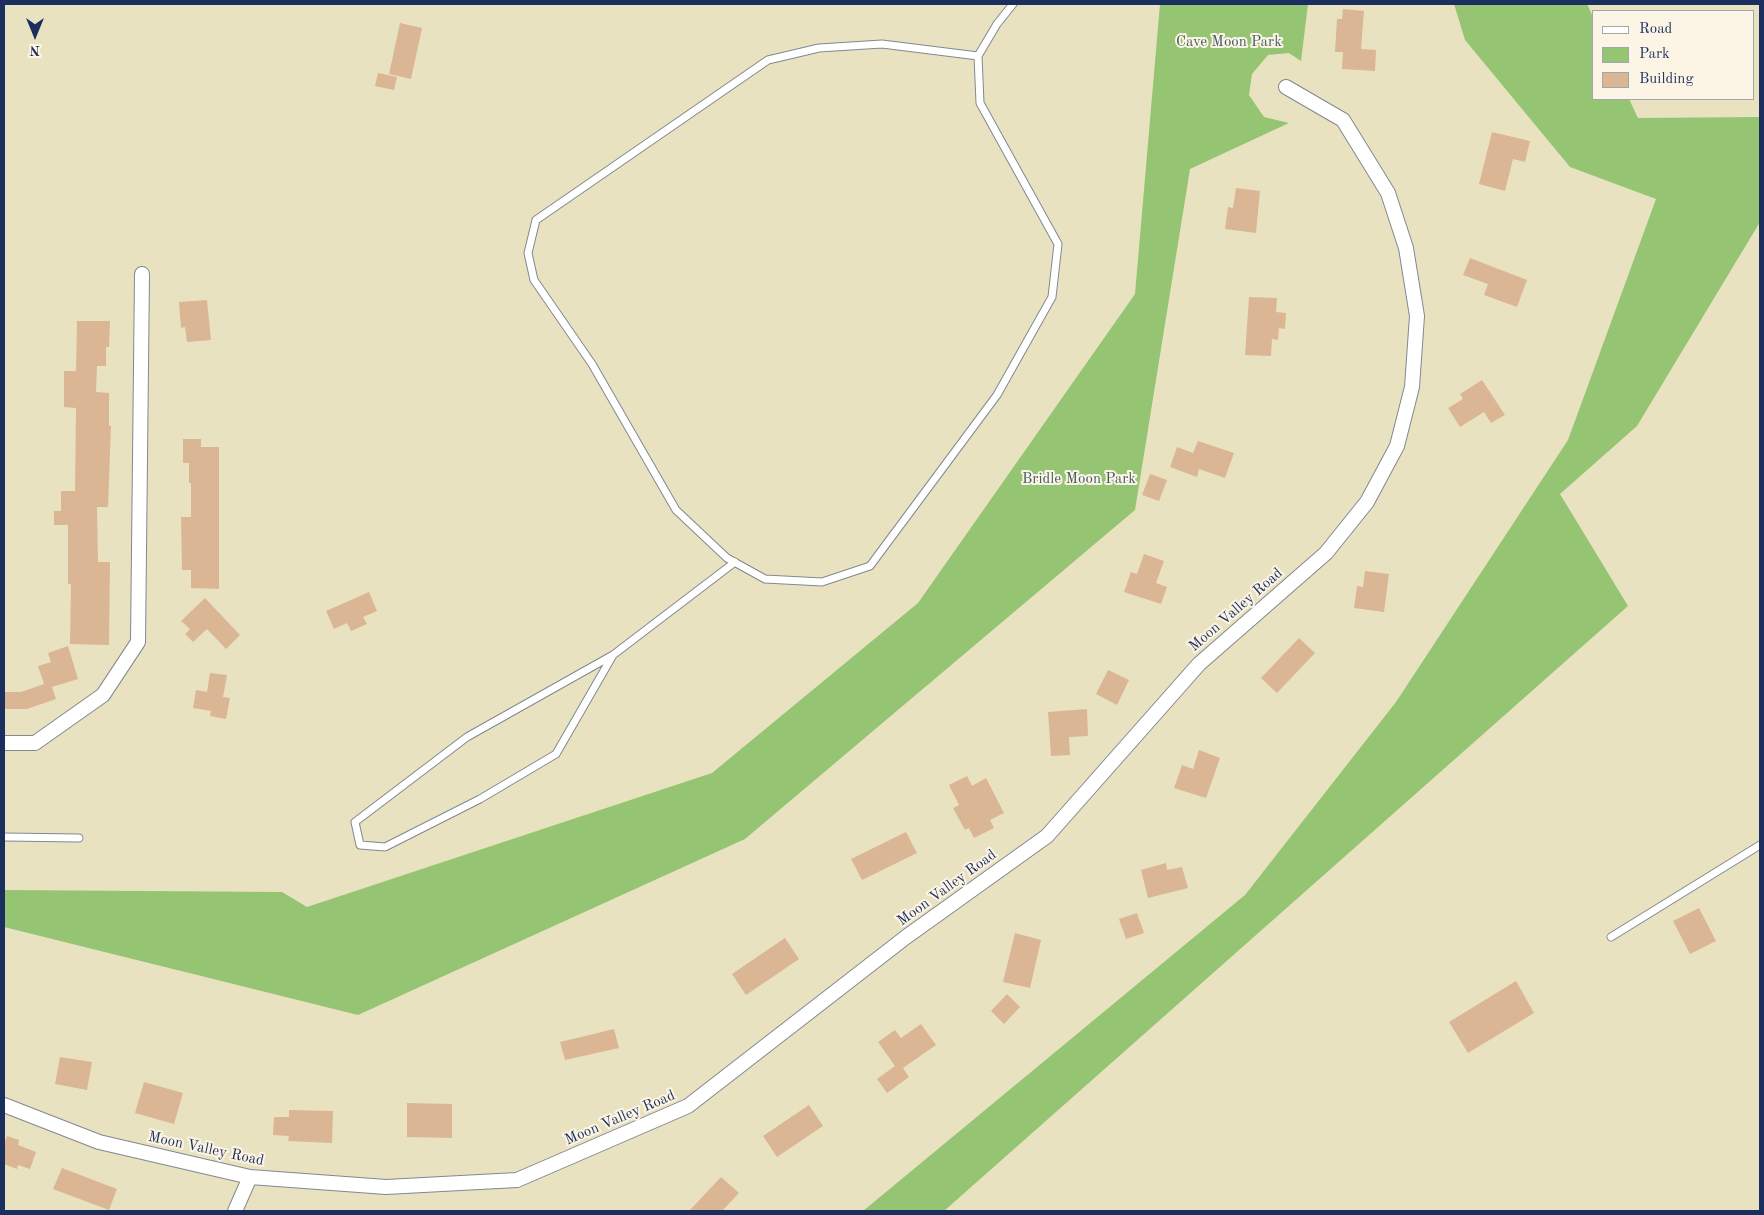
<!DOCTYPE html>
<html>
<head>
<meta charset="utf-8">
<style>
  body { margin:0 }
  #map { position:relative; width:1764px; height:1215px; overflow:hidden; background:#e9e2c1; font-family:"Old Standard TT",serif }
  canvas { display:block }
  .frame { position:absolute; inset:0; border:5px solid #1b2f5e; pointer-events:none }
  .legend { position:absolute; left:1592px; top:10px; width:162px; height:90px; box-sizing:border-box; background:#fcf5e5; border:1px solid #a2a6af; margin:0; padding:6px 9px; list-style:none; font-size:15px; color:#1b2f5e }
  .legend li { display:flex; align-items:center; gap:10px; height:25px }
  .legend b { width:25px; border:1px solid #a2a6af }
  .north { position:absolute; left:10px; top:10px; width:50px; height:50px; -webkit-text-stroke:4px #fcf5e5; paint-order:stroke; rotate:180deg; font-size:14px; font-weight:700; line-height:20px; text-align:center; color:#1b2f5e }
  .north::after { content:''; display:block; margin:auto; width:18px; height:22px; background:#1b2f5e; clip-path:polygon(50% 0,100% 100%,50% 72%,0 100%) }
</style>
</head>
<body>
<div id="map">
<canvas width="1764" height="1215"></canvas>
<div class="frame"></div>
<ul class="legend">
<li><b style="height:6px;background:#fff"></b>Road</li>
<li><b style="height:14px;background:#95c473"></b>Park</li>
<li><b style="height:14px;background:#dbb694"></b>Building</li>
</ul>
<div class="north">N</div>
</div>
<script>
const c = document.querySelector('canvas').getContext('2d');
c.lineJoin = 'round';
function paint(path, color) { c.fillStyle = color; c.fill(path, 'evenodd'); }
function trace(path, color, width, dash) { c.strokeStyle = color; c.lineWidth = width; c.lineCap = dash ? 'butt' : 'round'; c.setLineDash(dash || []); c.stroke(path); }
function drawText(font, color, halo, rows, align = 'center') {
  c.font = font + ' "Old Standard TT",serif'; c.lineWidth = 4; c.setLineDash([]); c.textBaseline = 'middle'; c.strokeStyle = halo; c.fillStyle = color; for (const [text, x, y, turn = 0] of rows) {
    c.save(); c.translate(x, y); c.rotate((+turn || 0) * Math.PI / 180); c.textAlign = isNaN(turn) ? turn : align; if (halo) c.strokeText(text, 0, 0); c.fillText(text, 0, 0); c.restore();
  }
}
const green = new Path2D(`
  M1160,4H1308L1301,61L1289,53L1268,55L1252,74L1249,95L1264,117L1289,123L1190,169L1135,510L745,839L358,1015L4,927V890L282,892L307,907L712,773L918,603L1135,294Z
  M1454,4H1587L1593,17V99H1629L1638,118L1760,117V222L1637,426L1560,494L1628,606L944,1211H863L1245,895L1396,702L1568,440L1656,199L1570,167L1465,40Z`);
const building = new Path2D(`
  M1343,9L1364,11L1361,49L1376,50L1375,71L1342,69L1343,52H1335L1337,19H1342Z
  M400,23L422,28L411,79L389,74Z
  M378,73L397,77L394,90L375,86Z
  M1492,132L1530,141L1525,162L1513,159L1505,191L1479,184Z
  M1236,188L1260,191L1256,233L1225,229L1228,207L1233,208Z
  M1470,258L1527,280L1517,307L1484,295L1488,284L1463,275Z
  M1249,297L1277,298L1276,312L1286,313L1285,329L1279,328L1278,340L1272,339L1271,356L1245,355Z
  M207,300L211,340L187,342L185,327L181,328L179,302Z
  M77,321H110L109,347H106V366H97L96,392L109,393V426H111L108,507H97L98,562H110L109,645L70,644L71,584H68V525H54V511H61V491H75L76,408L64,407V371H76Z
  M1482,380L1505,415L1491,423L1484,412L1460,427L1448,408L1463,399L1460,394Z
  M183,439H201V447H219V589L191,588V570H182L181,517H191V483H189V463H183Z
  M1198,441L1234,453L1225,478L1199,469L1197,477L1170,467L1177,447L1193,453Z
  M1150,474L1167,480L1159,501L1142,495Z
  M1144,554L1164,561L1156,583L1167,587L1161,604L1124,592L1131,572L1137,574Z
  M1365,571L1389,574L1384,612L1354,608L1357,586L1363,587Z
  M369,592L377,611L363,617L367,624L351,631L347,623L334,629L326,611Z
  M205,598L240,635L226,649L207,629L193,642L185,634L190,629L181,621Z
  M1299,638L1315,653L1277,693L1261,678Z
  M68,646L78,679L52,687L56,699L27,709H4V692H21L44,684L38,666L51,662L48,653Z
  M1108,670L1129,680L1117,705L1096,694Z
  M210,673L227,675L223,697L230,698L226,719L210,716L211,711L193,708L196,690L207,692Z
  M1087,709L1088,736L1069,737L1070,755L1051,756L1048,712Z
  M1199,750L1220,758L1206,798L1174,788L1182,765L1193,769Z
  M967,776L972,786L986,778L1004,813L990,820L994,828L974,838L969,828L965,830L953,808L959,805L949,785Z
  M906,832L917,853L862,880L851,859Z
  M1166,863L1167,870L1182,867L1188,888L1148,898L1141,870Z
  M1699,908L1716,941L1690,954L1673,921Z
  M1137,913L1144,933L1126,939L1119,919Z
  M1015,933L1041,940L1030,988L1003,982Z
  M785,938L799,959L746,995L732,974Z
  M1516,981L1534,1013L1468,1053L1449,1022Z
  M1007,994L1020,1007L1004,1024L991,1011Z
  M921,1024L936,1045L903,1068L909,1077L887,1093L877,1079L895,1066L878,1042L895,1030L901,1038Z
  M614,1029L619,1048L565,1060L560,1042Z
  M60,1057L92,1062L87,1090L55,1084Z
  M144,1082L183,1093L174,1124L135,1113Z
  M407,1103L452,1104V1138L407,1137Z
  M809,1105L823,1126L777,1157L763,1136Z
  M289,1110L333,1111L332,1143L288,1141L289,1136L273,1135L274,1117H289Z
  M7,1136L19,1140L18,1145L36,1152L30,1169L18,1165L17,1169L4,1164V1144Z
  M62,1168L117,1189L109,1210L53,1189Z
  M721,1177L739,1193L722,1211H689Z`);
const lane = new Path2D(`
  M978,56L882,44L819,48L768,60L536,220L528,253L534,280L592,364L676,510L727,558L765,579L822,582L870,566L997,395L1052,297L1058,244L980,103L978,56L997,24L1013,4
  M613,655L467,737L355,822L360,845L385,847L480,799L556,754L613,655L735,562
  M4,837L79,838
  M1611,937L1760,845`);
const street = new Path2D(`
  M4,743H35L103,695L138,642L142,274
  M4,1105L99,1142L250,1177L386,1187L517,1180L688,1106L906,937L1047,836L1199,664L1326,553L1367,502L1397,446L1412,387L1417,316L1406,248L1388,193L1343,120L1286,87
  M235,1211L250,1177`);
const parkNames = [
  ["Cave Moon Park",1229,42],
  ["Bridle Moon Park",1079,479]
];
const streetNames = [
  ["Moon Valley Road",1236,610,-41],
  ["Moon Valley Road",947,888,-36],
  ["Moon Valley Road",620,1118,-23],
  ["Moon Valley Road",206,1149,12]
];
paint(green, '#95c473');
paint(building, '#dbb694');
trace(lane, '#828890', 9);
trace(street, '#828890', 16);
trace(lane, '#fff', 7);
trace(street, '#fff', 14);
drawText('15px', '#405c64', '#fcf5e5', parkNames);
drawText('15px', '#1b2f5e', '#fcf5e5', streetNames);
</script>
</body>
</html>
